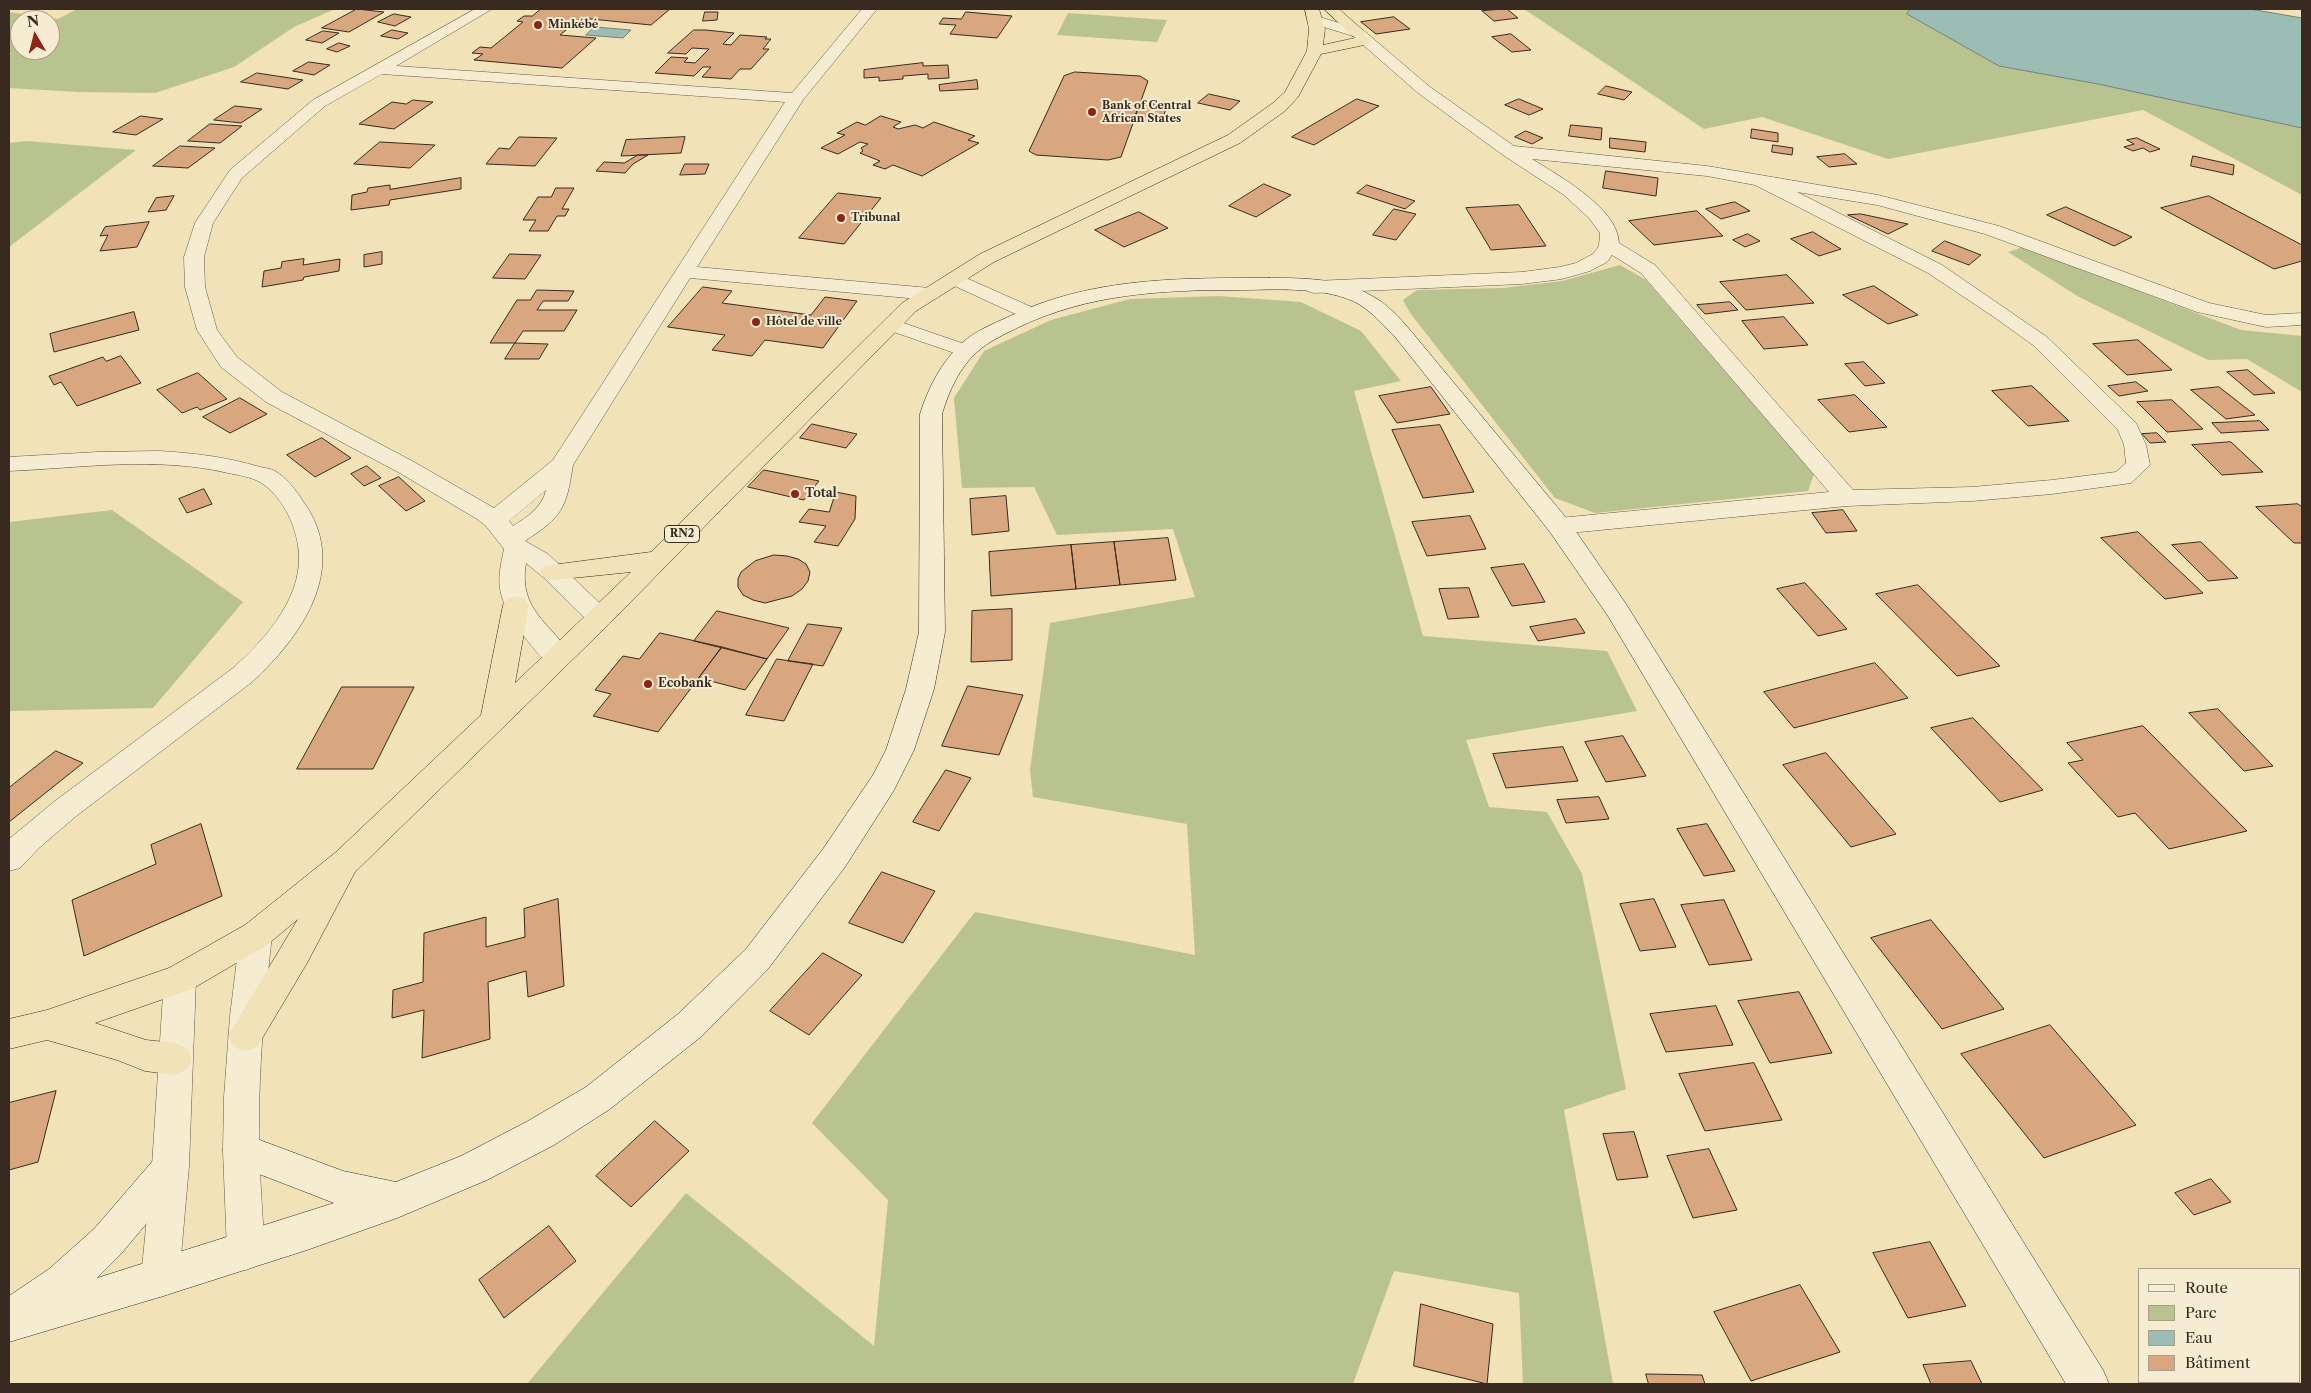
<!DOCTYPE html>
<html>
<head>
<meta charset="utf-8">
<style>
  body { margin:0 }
  #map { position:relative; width:2311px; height:1393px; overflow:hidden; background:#f1e2b8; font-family:"Libre Caslon Text",serif }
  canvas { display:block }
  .frame { position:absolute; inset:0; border:10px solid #382a21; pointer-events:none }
  .legend { position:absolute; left:2138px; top:1268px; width:162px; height:115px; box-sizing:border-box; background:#f6ecd1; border:1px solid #aa9e8b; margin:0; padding:6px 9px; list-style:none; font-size:15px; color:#382a21 }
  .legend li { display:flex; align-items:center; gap:10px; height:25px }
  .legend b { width:25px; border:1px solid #aa9e8b }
  .north { position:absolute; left:10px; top:10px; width:50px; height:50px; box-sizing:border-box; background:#f6ecd1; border:1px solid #aa9e8b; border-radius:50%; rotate:352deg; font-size:14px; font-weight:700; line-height:20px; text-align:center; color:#382a21 }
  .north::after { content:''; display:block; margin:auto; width:18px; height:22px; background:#8f2418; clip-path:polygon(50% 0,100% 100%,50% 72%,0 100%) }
</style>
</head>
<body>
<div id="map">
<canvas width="2311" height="1393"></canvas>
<div class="frame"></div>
<ul class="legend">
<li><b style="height:6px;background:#f6ecd1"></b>Route</li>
<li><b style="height:14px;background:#b9c390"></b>Parc</li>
<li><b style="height:14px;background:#9bbdb4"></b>Eau</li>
<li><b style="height:14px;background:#d8a77f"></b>Bâtiment</li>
</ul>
<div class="north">N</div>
</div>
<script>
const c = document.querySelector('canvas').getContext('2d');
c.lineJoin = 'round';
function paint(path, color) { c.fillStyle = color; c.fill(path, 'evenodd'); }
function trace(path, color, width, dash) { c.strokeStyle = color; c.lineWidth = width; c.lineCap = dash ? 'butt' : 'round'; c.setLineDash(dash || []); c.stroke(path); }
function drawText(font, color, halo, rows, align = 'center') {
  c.font = font + ' "Libre Caslon Text",serif'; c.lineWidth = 4; c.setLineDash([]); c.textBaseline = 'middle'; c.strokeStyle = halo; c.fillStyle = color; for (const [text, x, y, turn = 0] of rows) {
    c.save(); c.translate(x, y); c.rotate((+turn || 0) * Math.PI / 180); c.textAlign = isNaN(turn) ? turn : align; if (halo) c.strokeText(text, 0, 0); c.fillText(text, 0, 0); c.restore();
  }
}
const green = new Path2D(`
  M77,9H335L294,27L234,67L155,93L78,92L9,88V56L11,53H9V12L58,19ZM20,20H50V50H20Z
  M1524,9H1911L1908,14L1999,66L2098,84L2302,128V195L2143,110L1888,159L1762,117L1704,129Z
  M1068,13L1167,20L1157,42L1057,35Z
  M27,141L136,150L9,247V143Z
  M2023,247L2241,330L2302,336V392L2247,359L2208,360L2079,297L2008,252Z
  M1620,265L1646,280L1814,474L1808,491L1595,513L1555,498L1410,313L1403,300L1417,290L1503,288L1562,281Z
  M1219,296L1301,302L1361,331L1401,381L1354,391L1423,636L1607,651L1637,711L1466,740L1489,807L1547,812L1582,874L1626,1089L1564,1110L1613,1384H1523L1519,1293L1394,1271L1353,1384H527L686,1193L874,1346L888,1200L812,1123L975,912L1195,955L1187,824L1033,797L1030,770L1050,623L1195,597L1173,529L1057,535L1034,487L962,488L954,398L984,351L1051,320L1130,299Z
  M112,510L243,602L153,708L9,711V522Z`);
const water = new Path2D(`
  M1911,9H2250L2302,18V128L2098,84L1999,66L1907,14Z
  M595,27L631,30L623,38L586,35Z`);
const building = new Path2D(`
  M357,9L384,12L349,32L322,28Z
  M541,9H670L651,25L581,18L560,35L596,38L562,68L474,60L483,54L472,53L480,47L491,48L523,22L517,21L524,16H532Z
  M1507,9L1518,18L1494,21L1482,11Z
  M705,12H718L717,20L703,21Z
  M966,12L1012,16L997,38L950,34L956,25L939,24L943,18L961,19Z
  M394,14L411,17L395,26L378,22Z
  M1394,17L1410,29L1376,34L1361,22Z
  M392,30L408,33L398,39L381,36Z
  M694,30H706L734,33L723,44L731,45L740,35L767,37L765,39H771L763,49H769L751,69H740L731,79L702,77L711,67H703L694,76L655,73L671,57L688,58L684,62L695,63L709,49L692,48L686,54L668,53Z
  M323,31L339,33L322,43L306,40Z
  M1511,34L1531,50L1512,52L1492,37Z
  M339,43L350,46L337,52L327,49Z
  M309,62L330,65L314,75L293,71Z
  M923,63V66L948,65L949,78L928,79V74L903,76V79L879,81V77L864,78V70Z
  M1075,72L1140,76L1148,81L1121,157L1108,160L1036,155L1029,151L1064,76Z
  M257,73L303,80L288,89L241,82Z
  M977,80L978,89L940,91L939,85Z
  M1606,86L1632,92L1624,100L1598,94Z
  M1209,94L1240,101L1230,110L1198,103Z
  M1357,99L1379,106L1314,145L1292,137Z
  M1519,99L1543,109L1529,115L1505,105Z
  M413,100L433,102L394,129L359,124L392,102L406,104Z
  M1140,103L1167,105L1162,122L1134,120Z
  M235,106L262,109L241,123L214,120Z
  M141,116L163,119L136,135L113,132Z
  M881,116L901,122L893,127L898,129L915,125L923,128L934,122L975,136L968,140L979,143L922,176L893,165L885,169L873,165L880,161L860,153L863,151L861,148L868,144L860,142L838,154L821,148L845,135L837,133L857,122L865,125Z
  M210,124L242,126L220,143L188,141Z
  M1571,125L1602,128L1601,140L1569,136Z
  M1752,129L1778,133V142L1751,138Z
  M1526,131L1543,138L1532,144L1515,137Z
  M519,137L557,138L535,166L486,164L499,148L509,149Z
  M685,137L681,153L621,156L626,140Z
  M1610,138L1646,142L1645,152L1610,148Z
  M2137,138L2160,149L2150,152L2143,148L2133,151L2124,147L2134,144L2127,140Z
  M380,142L435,145L410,168L354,164Z
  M1773,145L1793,148L1792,155L1772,152Z
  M180,146L215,148L188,168L153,166Z
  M1845,154L1857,164L1829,167L1817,157Z
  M638,155H648L633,164L625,173L596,171L604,162L624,163Z
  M2193,156L2234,165L2233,175L2191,166Z
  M685,164H709L705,174L680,175Z
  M1606,171L1658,178L1656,196L1603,188Z
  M461,178V189L390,200L389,205L351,210L352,195L367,192L368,188L390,185V189Z
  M1264,184L1291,195L1256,217L1229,206Z
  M1367,185L1415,201L1405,209L1357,193Z
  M556,188H574L562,209H569L565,216H557L548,231H529L536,220H523L538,197H551Z
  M838,193L881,198L844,244L799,238Z
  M174,196L166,210L148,212L156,198Z
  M2209,196L2302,245V261L2274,269L2161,208Z
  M1735,202L1750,211L1721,219L1706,209Z
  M1519,205L1546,246L1491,250L1466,208Z
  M2066,207L2132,237L2114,246L2047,215Z
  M1394,209L1416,214L1396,240L1373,235Z
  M1697,211L1723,236L1654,245L1629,221Z
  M1139,212L1168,228L1124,247L1095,230Z
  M1861,214L1908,224L1888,234L1848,215Z
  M149,222L137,247L100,251L108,235L100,236L105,227Z
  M1813,232L1841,249L1819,256L1791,239Z
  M1748,234L1760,241L1745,247L1733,240Z
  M1945,241L1981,255L1969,265L1932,251Z
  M382,252V264L364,267V255Z
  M510,254L541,255L525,279L493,278Z
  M304,259L303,265L340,259L339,271L304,277L303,280L262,287L264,271L281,268L282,262Z
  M1787,275L1814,303L1746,310L1720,282Z
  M1874,286L1918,315L1888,324L1843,295Z
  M703,287L732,291L722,303L811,315L825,297L857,301L823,348L765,340L752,356L712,350L725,335L668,327Z
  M537,290L574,291L568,301H543L537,310H577L564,331H523L515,343H490L517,300H530Z
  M1730,302L1738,310L1705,314L1697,305Z
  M134,312L139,330L54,352L50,334Z
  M1784,317L1808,345L1764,349L1742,321Z
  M2138,340L2172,370L2127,375L2093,344Z
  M515,343L548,344L539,359H505Z
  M121,356L141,383L77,406L61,382L54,385L49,376L103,357L106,361Z
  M1864,362L1885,383L1865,386L1845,364Z
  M2248,370L2275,393L2254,395L2227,372Z
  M198,373L227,399L200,410L197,407L182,413L157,390Z
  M2136,382L2148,391L2119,396L2108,386Z
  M2032,386L2069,421L2028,426L1992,391Z
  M1431,387L1450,414L1397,423L1379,396Z
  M2219,387L2255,415L2226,419L2191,390Z
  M1855,395L1887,427L1849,432L1818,400Z
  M240,398L267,414L230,433L203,417Z
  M2172,400L2203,429L2167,432L2137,402Z
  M2260,421L2269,430L2221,433L2212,423Z
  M812,424L857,434L846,448L800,438Z
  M1440,425L1474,492L1423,498L1392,430Z
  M2157,433L2166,442L2150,443L2142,434Z
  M322,438L351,458L315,477L287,455Z
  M2231,442L2263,472L2222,475L2192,445Z
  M367,466L381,478L364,486L351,474Z
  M764,470L819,481L804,500L748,487Z
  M399,477L425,501L406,511L379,486Z
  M204,489L212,504L187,513L179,499Z
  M836,492L856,496L855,519L838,546L814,542L826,526L799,522L809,509L829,512Z
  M1006,496L1009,531L972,535L970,499Z
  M2298,504L2302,507V543H2294L2256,507Z
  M1843,510L1857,531L1826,533L1812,513Z
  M1470,516L1486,549L1427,556L1412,522Z
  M2138,532L2203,593L2165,599L2101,538Z
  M1168,538L1176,580L1120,585L1114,542Z
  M1114,542L1120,585L1076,589L1071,545Z
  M2201,542L2238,578L2208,581L2172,545Z
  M1071,545L1076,589L991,596L989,552Z
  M774,555L787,556L798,559L806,564L810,572L808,581L802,589L792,596L765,603L753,600L743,595L738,587V579L741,572L755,561Z
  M1524,564L1545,602L1512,606L1491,568Z
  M1805,583L1847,629L1818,636L1777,589Z
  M1918,585L2000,666L1957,676L1876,594Z
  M1469,588L1479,617L1448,619L1439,589Z
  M1012,609V660L971,662L972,611Z
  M717,611L789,628L767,659L694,641Z
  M1576,619L1585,633L1538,641L1530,627Z
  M808,624L842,628L823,666L788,661Z
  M660,633L722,647L658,732L593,716L611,694L595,690L623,656L639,659Z
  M722,647L767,659L745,690L699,678Z
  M777,659L813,664L784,721L746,715Z
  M1875,663L1908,698L1794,728L1764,692Z
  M968,686L1023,695L999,755L942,746Z
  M342,687H414L373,769H297Z
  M2218,709L2273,766L2244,771L2189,713Z
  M1973,718L2043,790L2000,802L1931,728Z
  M2143,726L2247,831L2169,849L2135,813L2118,817L2068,763L2083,760L2067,743Z
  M1623,736L1646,776L1606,782L1585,742Z
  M1563,747L1578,781L1506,788L1493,754Z
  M56,751L83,763L9,822V788Z
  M1826,753L1896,834L1851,847L1783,765Z
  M946,770L971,778L939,831L913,822Z
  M1599,797L1609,819L1566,823L1557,800Z
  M201,824L222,896L84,956L72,900L156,864L151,845Z
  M1707,824L1735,871L1704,876L1677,829Z
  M882,872L935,891L903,943L849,923Z
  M558,899L564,986L528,997L526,971L488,982L490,1039L422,1058L424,1010L392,1018L393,990L423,982L424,933L486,917V947L525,937L524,909Z
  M1654,899L1676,947L1640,951L1620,904Z
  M1724,900L1752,960L1709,965L1681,905Z
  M1931,920L2004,1009L1942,1029L1871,938Z
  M823,953L862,975L809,1035L770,1011Z
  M1799,992L1832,1053L1770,1063L1738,1001Z
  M1716,1006L1733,1045L1666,1052L1650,1014Z
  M2050,1025L2136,1125L2044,1158L1961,1054Z
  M1754,1063L1782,1120L1705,1131L1679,1074Z
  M56,1091L38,1162L9,1170V1103Z
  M655,1121L689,1151L631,1207L596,1176Z
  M1634,1132L1648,1177L1617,1180L1603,1134Z
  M1709,1149L1737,1210L1693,1218L1667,1156Z
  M2211,1179L2231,1202L2194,1215L2175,1193Z
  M549,1226L576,1261L504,1318L479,1280Z
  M1930,1242L1966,1306L1908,1318L1873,1253Z
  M1800,1285L1840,1352L1751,1381L1714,1312Z
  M1421,1304L1493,1324L1487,1384L1414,1366Z
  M1971,1361L1982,1384H1931L1923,1365Z
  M1646,1374L1702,1375L1705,1384H1649Z`);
const street = new Path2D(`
  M475,9H492L396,66L792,93L862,9H877L803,100L697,267L930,288L937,290L940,294L937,298L930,300L690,278L573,465C566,509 563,516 525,541L548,554L609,612L613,618L609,624L600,627L591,624L544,578L526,563C518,611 551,622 571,656L567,663C561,665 555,666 549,663C534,654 505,611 501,594C497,579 501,564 504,549L486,526L477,519L398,472L266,402L221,367L197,330L185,287L184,257L195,223L230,170L313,100ZM382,74L785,102L553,460L494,508L414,462L282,392L237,357L217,330L205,287L204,257L213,223L242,178L325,106ZM546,490C542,508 527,517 513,526L509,521Z
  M1316,16L1363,30L1430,87L1514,146L1707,166L1878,195L1999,226L2209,303L2266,315L2302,313V325L2266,327L2197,312L1985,234L1877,205L1797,192L1942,265L2047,337L2136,423L2146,445L2150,465L2131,483L2052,494L1972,501L1847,506L1559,534L1550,532L1547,526L1550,520L1559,518L1829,492L1641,273L1612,255L1607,262L1590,271L1562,279L1522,284L1314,293L1307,291L1304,287L1307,283L1314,281L1522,272L1560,267L1576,263L1593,254L1599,246L1600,233L1589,218L1564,195L1503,155L1418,93L1353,36L1311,23L1309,20L1311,17ZM1532,159L1707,176L1755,185L1928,273L1991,315L2033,345L2118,430L2124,445L2126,463L2116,472L2052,480L1972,487L1853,490L1655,265L1619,243C1618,208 1559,176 1532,159Z
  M955,273L1036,309L1039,313L1036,317L1029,319L1022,317L948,283L945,279L948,275Z
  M892,319L973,347L977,351L973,355L966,357L885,329L882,325L885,321Z
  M159,451C194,453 227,457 260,467C266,468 273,469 278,473C290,481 299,495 307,507C348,571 300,638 252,682L75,817L39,848L20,868L9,871V839L55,801L233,668C266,639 306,594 298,546C295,523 281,495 260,482C251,477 238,475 228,473C156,456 81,468 9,471V457L98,452Z
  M256,921L267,925L272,935C265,998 259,1062 259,1125C259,1167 262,1209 265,1251L259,1264L246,1270L233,1264L227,1251L223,1151L224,1097L230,1016L240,935L245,925Z
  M180,965L192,969L196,979L189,1166L179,1278L174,1292L160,1297L146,1292L141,1278L152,1166L164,979L168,969Z`);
const secondary = new Path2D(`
  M1269,278C1302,278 1342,278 1372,296C1387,304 1399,317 1410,330L1568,520L1626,604L2103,1370L2109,1384H2066L1608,616L1550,532L1396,338C1383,325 1370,309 1353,301C1318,286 1274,290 1237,290C1161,290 1088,294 1019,327C1005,334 989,341 977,352C959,368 949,391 942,414L945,632L934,689L914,750L894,790L845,867L768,969L702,1036L610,1109L554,1145L487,1180L397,1218L307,1250L160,1297L9,1342V1296L49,1269L94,1229L157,1156L170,1151L183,1156L188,1168L183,1180L120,1255L97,1278L334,1203L228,1162L223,1150L228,1138L241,1133L343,1171L396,1182L461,1156L528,1121L586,1087L678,1014L746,949L823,849L873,775L886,750L906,689L919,632L920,414C928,388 942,361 962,343C975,331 993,324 1008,317C1091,277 1180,278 1269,278Z`);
const highway = new Path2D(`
  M1305,9H1319L1325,29L1323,45L1364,36L1369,38L1372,41L1369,44L1321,54L1298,97L1285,111L1240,143L994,262L916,311L609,624L355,872L307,963L257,1047L245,1051L233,1047L228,1036L298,919L267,945L192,989L95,1023L146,1040L175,1043L187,1048L192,1059L187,1070L175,1075L145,1071L117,1060L47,1040L9,1049V1019L47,1010L169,968L245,925L336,852L481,715L503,605L507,599L516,596L525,599L529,605L515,683L631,572L553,580L544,578L540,572L544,566L651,552L902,303L980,254L1228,135L1273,103L1285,92L1307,51L1309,29Z
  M1324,9H1339L1366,33L1363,36H1353Z`);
const markers = [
  [538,25,5,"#8f2418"],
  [1092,112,5,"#8f2418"],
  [841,218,5,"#8f2418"],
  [756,322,5,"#8f2418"],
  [795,494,5,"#8f2418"],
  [648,684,5,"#8f2418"]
];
const farPoinames = [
  ["Minkébé",548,25],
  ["Bank of Central",1102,106],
  ["African States",1102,119],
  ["Tribunal",851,218],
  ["Hôtel de ville",766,322]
];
const shields = [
  [682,534,35]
];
const shieldNames = [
  ["RN2",682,534]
];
const poiNames = [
  ["Total",805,494],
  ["Ecobank",658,684]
];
paint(green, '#b9c390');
paint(water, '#9bbdb4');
trace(water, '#738279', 1);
paint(building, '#d8a77f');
trace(building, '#382a21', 1);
trace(street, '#665847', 1);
trace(secondary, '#382a21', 1);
trace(highway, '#382a21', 1);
paint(street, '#f6ecd1');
paint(secondary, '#f6ecd1');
paint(highway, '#f1e2b8');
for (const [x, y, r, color] of markers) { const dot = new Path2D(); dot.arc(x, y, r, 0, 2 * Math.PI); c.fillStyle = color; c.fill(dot); trace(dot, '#f6ecd1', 2); }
drawText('bold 11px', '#382a21', '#f6ecd1', farPoinames, 'left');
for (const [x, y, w] of shields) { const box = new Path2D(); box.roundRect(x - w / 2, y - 8.5, w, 17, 4); c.fillStyle = '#f6ecd1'; c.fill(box); trace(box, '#382a21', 1); }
drawText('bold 11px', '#382a21', null, shieldNames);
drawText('bold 12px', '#382a21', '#f6ecd1', poiNames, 'left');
</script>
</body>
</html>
